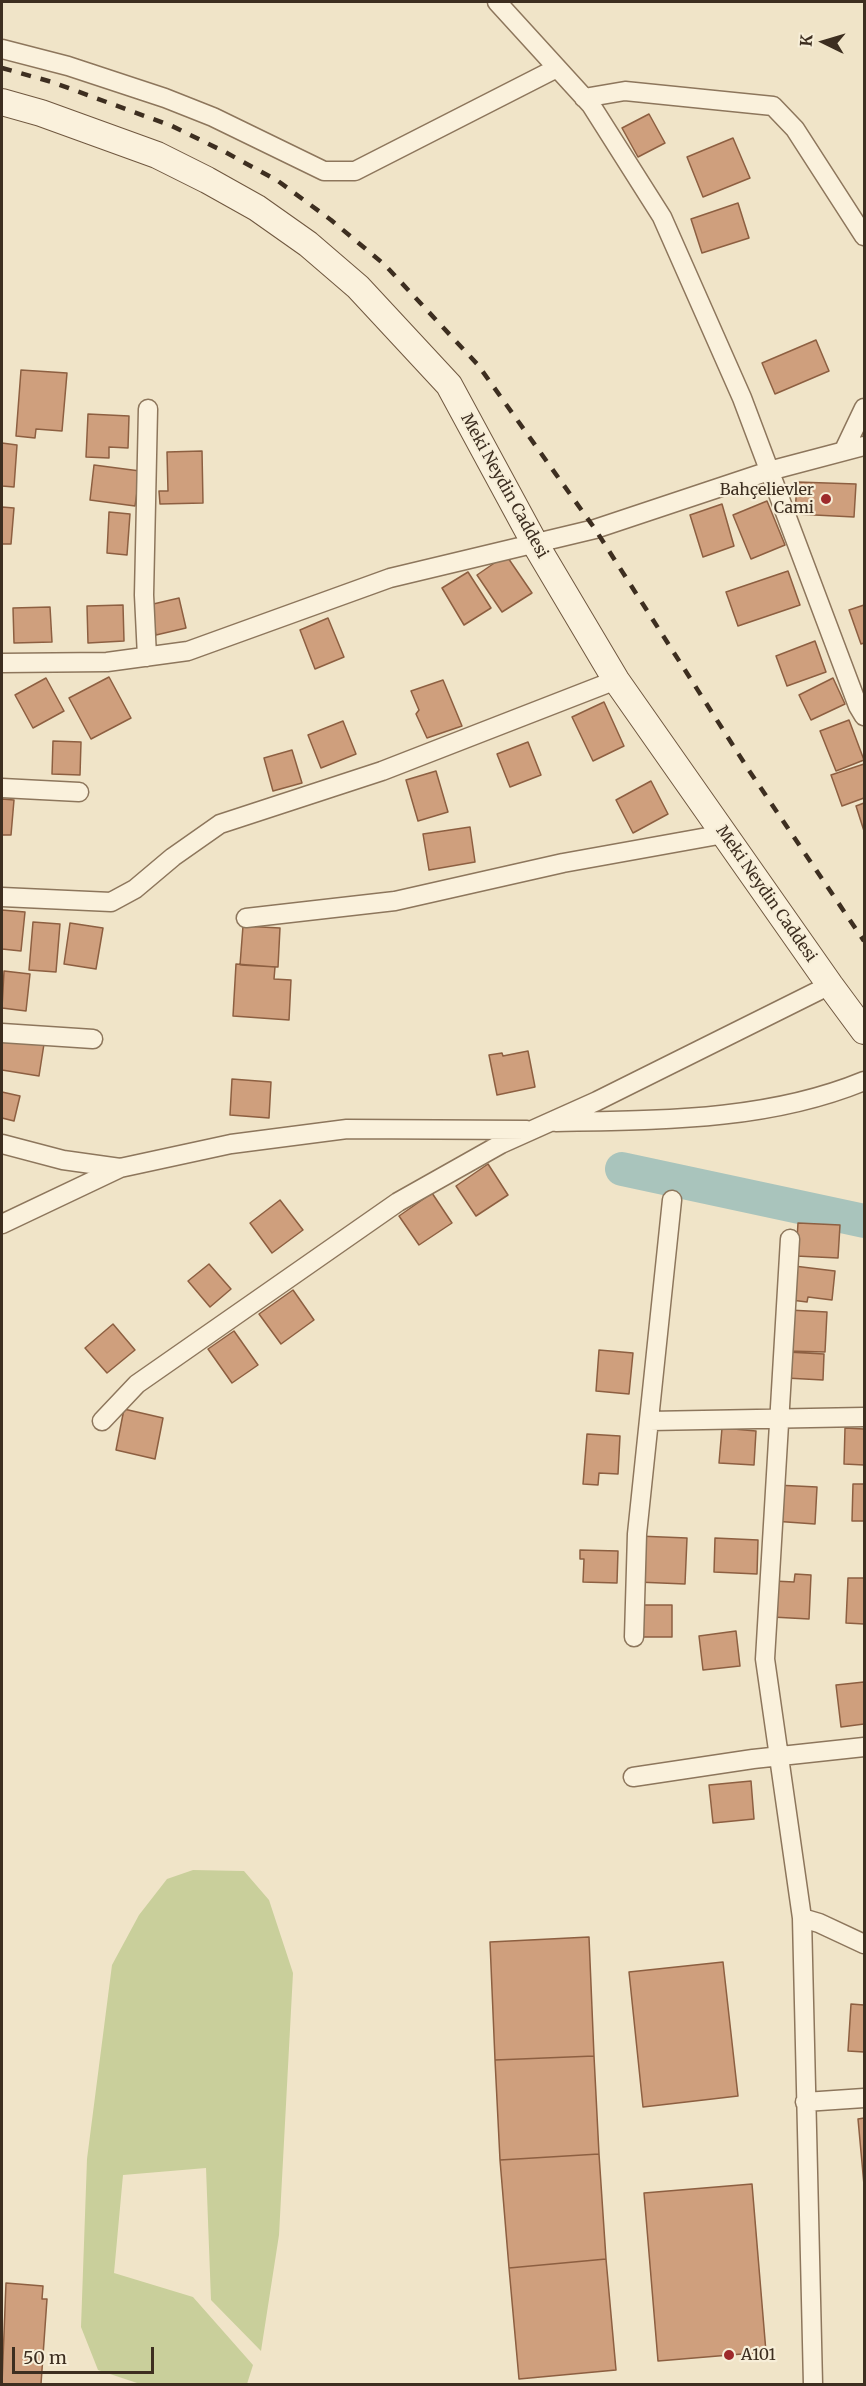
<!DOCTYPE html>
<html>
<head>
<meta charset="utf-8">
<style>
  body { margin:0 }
  #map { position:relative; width:866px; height:2386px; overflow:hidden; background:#f0e4c8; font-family:Merriweather,serif }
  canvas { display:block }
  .frame { position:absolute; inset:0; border:3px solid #3d2e20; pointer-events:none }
  .north { position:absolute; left:794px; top:12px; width:60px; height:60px; -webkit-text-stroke:4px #f7eed8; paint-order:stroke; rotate:275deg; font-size:16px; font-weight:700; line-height:24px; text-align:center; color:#3d2e20 }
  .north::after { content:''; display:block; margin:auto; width:21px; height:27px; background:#3d2e20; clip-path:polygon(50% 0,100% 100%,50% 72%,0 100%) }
  .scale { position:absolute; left:12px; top:2347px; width:142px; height:27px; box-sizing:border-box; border:3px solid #3d2e20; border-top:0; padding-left:8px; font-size:18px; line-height:21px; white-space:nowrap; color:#3d2e20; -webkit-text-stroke:4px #f7eed8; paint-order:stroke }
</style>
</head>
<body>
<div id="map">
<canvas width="866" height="2386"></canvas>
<div class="frame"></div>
<div class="north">K</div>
<div class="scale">50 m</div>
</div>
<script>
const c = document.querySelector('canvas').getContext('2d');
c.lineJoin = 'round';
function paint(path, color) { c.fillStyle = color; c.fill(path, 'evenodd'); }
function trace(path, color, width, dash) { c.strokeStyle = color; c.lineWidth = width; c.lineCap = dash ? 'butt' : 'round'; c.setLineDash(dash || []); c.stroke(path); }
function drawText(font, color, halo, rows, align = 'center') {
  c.font = font + ' Merriweather,serif'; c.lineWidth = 4.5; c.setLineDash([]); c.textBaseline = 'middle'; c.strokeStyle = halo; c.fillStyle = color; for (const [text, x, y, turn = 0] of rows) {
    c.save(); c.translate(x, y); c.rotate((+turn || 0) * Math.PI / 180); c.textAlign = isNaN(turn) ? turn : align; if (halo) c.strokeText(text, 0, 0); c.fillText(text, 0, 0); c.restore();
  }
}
const green = new Path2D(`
  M193,1870L244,1871L269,1900L293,1973L279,2235L261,2351L211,2300L206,2168L123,2175L114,2273L193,2297L253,2365L247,2384H140L98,2370L81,2327L87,2159L112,1965L139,1915L167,1879Z`);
const river = new Path2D(`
  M622,1169L864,1221`);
const building = new Path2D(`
  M649,114L665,143L638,157L622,128Z
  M733,138L750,178L703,197L687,157Z
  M738,203L749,238L702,253L691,219Z
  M816,340L829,371L775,394L762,363Z
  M21,370L67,373L62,431L36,429L35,438L16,436Z
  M88,414L129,416L128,448L109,447V458L86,457Z
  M2,443L17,445L14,487L2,486Z
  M202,451L203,503L160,504L159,491H168L167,452Z
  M94,465L140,471L135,506L90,500Z
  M797,482L856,484L854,517L795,514Z
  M767,501L785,545L751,559L733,515Z
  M722,504L734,546L703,557L690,515Z
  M2,507L14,508L11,544H2Z
  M109,512L130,514L127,555L107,553Z
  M506,555L532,593L502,612L477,575Z
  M788,571L800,605L738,626L726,592Z
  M468,572L491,608L464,625L442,588Z
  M179,598L186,628L156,635L149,605Z
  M123,605L124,641L88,643L87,606Z
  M864,605V643L861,644L849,610Z
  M50,607L52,642L14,643L13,608Z
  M328,618L344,657L315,669L300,630Z
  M815,641L826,672L787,686L776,656Z
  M109,677L131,718L91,739L69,698Z
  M46,678L64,711L33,728L15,695Z
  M833,678L845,704L811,720L799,695Z
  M443,680L462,726L427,738L416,714L419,710L411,691Z
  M604,702L624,746L593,761L572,717Z
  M849,720L864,760L836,771L820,731Z
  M343,721L356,754L321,768L308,735Z
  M53,741L81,742L80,775L52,774Z
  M528,742L541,775L510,787L497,754Z
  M292,750L302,783L273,791L264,758Z
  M864,764V798L842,806L831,775Z
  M436,771L448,812L418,821L406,780Z
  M651,781L668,814L633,833L616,800Z
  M2,799L14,800L11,835H2Z
  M864,803V831L856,806Z
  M470,827L475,862L429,870L423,834Z
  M2,910L25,912L21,951L2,949Z
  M33,922L60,924L56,972L29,970Z
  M70,923L103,928L96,969L64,964Z
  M243,926L280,928L278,967L240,965Z
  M236,964L275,967L274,979L291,980L289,1020L233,1016Z
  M4,971L30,974L26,1011L2,1008Z
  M2,1038L44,1044L39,1076L2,1070Z
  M528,1051L535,1087L497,1095L489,1055L502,1053L503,1056Z
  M232,1079L271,1082L269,1118L230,1115Z
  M2,1092L20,1096L14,1121L2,1118Z
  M488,1164L508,1195L476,1216L456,1186Z
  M432,1193L452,1223L419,1245L399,1216Z
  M280,1200L303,1230L272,1253L250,1223Z
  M798,1223L840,1225L838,1258L796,1256Z
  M209,1264L231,1289L210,1307L188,1281Z
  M794,1266L835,1271L832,1300L808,1297L807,1302L791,1300Z
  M293,1290L314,1320L281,1344L259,1314Z
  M789,1310L827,1312L825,1352L787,1351Z
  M113,1324L135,1350L107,1373L85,1348Z
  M234,1331L258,1365L232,1383L208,1349Z
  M599,1350L633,1353L629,1394L596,1391Z
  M787,1352L824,1354L823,1380L786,1378Z
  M124,1409L163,1418L155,1459L116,1450Z
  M722,1428L756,1431L754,1465L719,1463Z
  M845,1428L864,1429V1465L844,1464Z
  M587,1434L620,1436L618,1474L599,1473L598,1485L583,1484Z
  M853,1484H864V1521H852Z
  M776,1485L817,1487L815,1524L773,1521Z
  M638,1536L687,1538L685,1584L637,1582Z
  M715,1538L758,1540L757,1574L714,1572Z
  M580,1550L618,1551L617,1583L583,1582L584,1559H580Z
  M795,1574L811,1575L809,1619L772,1617L774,1581L794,1582Z
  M848,1578H864V1624L846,1623Z
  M641,1605H672V1637H641Z
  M736,1631L740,1666L703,1670L699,1636Z
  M864,1682V1724L841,1727L836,1685Z
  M751,1781L754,1819L713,1823L709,1785Z
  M589,1937L594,2056L495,2060L490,1942Z
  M723,1962L738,2096L643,2107L629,1972Z
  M851,2004L864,2005V2052L848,2051Z
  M594,2056L599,2154L500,2160L495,2060Z
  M864,2118V2185L858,2119Z
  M599,2154L606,2259L509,2268L500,2160Z
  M752,2184L766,2352L658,2361L644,2193Z
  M606,2259L616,2370L519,2379L509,2268Z
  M6,2283L43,2286L42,2299H47L41,2384H2Z`);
const street = new Path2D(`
  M497,2L591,105L662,217L742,398L858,706L864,716
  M2,49L68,66L165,98L213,117L324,171H355L557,68
  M584,98L625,91L773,106L795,129L864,236
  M844,450L864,408
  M147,657L144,595L148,409
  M2,663L107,662L188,651L390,578L595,529L769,471L864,446
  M2,788L79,792
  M2,897L111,902L135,889L173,857L220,824L382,771L616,680
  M246,918L395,901L563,863L724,834
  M2,1033L93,1039
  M556,1122C660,1120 767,1121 864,1081
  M2,1144L63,1160L120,1168
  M2,1224L120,1168L231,1144L347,1129L527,1130
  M790,1239L765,1659L802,1918L813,2384
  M102,1421L137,1384L398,1202L501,1144L597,1101L830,985
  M650,1421L864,1417
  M634,1637L637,1534L672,1200
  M633,1777L753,1759L864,1747
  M802,1918L819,1923L864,1944
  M805,2102L864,2098`);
const secondary = new Path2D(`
  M2,102L41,113L157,155L207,180L257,208L308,244L358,287L449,385L534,542L616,680L830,985L864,1031`);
const rail = new Path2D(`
  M2,68L52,82L172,126L225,152L278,181L331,220L385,265L478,365L595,529L750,772L864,941`);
const markers = [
  [826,499,6,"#9e2a2b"],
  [729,2355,6,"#9e2a2b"]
];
const streetNames = [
  ["Meki Neydin Caddesi",504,486,61],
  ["Meki Neydin Caddesi",766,894,55]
];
const poiNames = [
  ["Bahçelievler",814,490],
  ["Cami",814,508],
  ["A101",741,2355,"left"]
];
paint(green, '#c9cf9b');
trace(river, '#a9c4bc', 34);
paint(building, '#cf9f7d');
trace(building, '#8d5f41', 1.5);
trace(street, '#8d765c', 21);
trace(secondary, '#6f573f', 28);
trace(street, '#faf1dc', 18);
trace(secondary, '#faf1dc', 26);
trace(rail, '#3d2e20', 4.5, [10, 10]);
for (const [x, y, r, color] of markers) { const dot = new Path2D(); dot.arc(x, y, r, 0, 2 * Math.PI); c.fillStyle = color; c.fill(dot); trace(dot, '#f7eed8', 2); }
drawText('16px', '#3d2e20', '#f7eed8', streetNames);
drawText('16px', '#3d2e20', '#f7eed8', poiNames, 'right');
</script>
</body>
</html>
